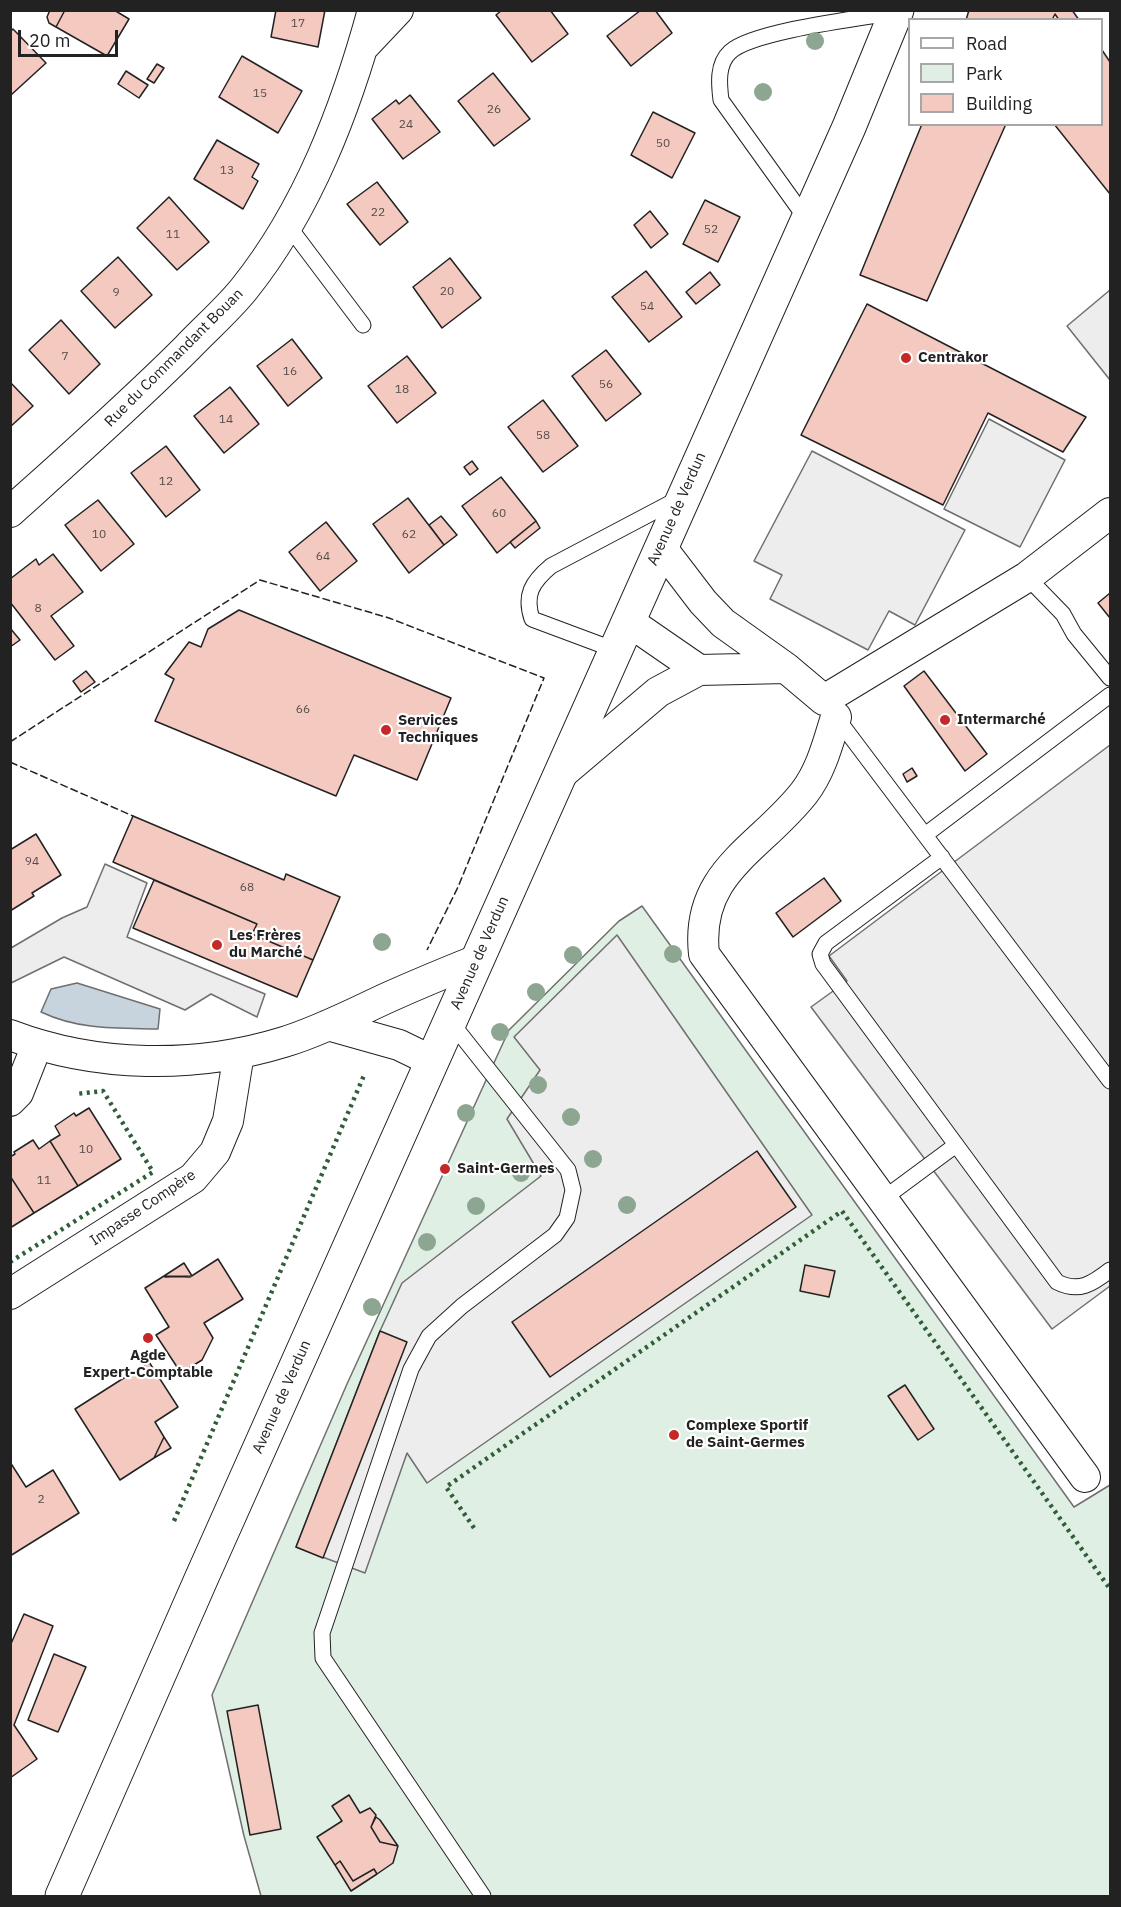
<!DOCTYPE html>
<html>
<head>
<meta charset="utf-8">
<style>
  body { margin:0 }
  #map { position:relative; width:1121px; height:1907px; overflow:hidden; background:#fff; font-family:"IBM Plex Sans",sans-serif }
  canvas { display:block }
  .frame { position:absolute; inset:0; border:12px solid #222; pointer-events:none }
  .legend { position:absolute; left:908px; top:18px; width:195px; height:108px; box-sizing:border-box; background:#fff; border:2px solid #a7a7a7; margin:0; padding:8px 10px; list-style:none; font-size:18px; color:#222 }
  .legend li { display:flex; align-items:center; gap:12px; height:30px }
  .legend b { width:30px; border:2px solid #a7a7a7 }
  .scale { position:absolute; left:18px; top:30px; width:100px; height:27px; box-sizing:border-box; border:3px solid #222; border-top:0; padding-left:8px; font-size:18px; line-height:21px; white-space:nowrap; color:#222; -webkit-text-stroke:4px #fff; paint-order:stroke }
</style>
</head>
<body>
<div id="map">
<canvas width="1121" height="1907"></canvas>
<div class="frame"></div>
<ul class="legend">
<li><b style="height:8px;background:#fff"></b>Road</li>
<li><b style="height:16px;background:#e0efe3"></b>Park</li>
<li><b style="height:16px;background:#f3c9c0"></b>Building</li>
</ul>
<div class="scale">20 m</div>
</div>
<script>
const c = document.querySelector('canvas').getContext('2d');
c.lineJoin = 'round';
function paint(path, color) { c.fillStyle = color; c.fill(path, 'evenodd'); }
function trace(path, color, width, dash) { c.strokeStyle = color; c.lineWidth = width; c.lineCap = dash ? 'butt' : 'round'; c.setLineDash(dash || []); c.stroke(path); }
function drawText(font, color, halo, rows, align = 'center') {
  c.font = font + ' "IBM Plex Sans",sans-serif'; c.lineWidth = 4.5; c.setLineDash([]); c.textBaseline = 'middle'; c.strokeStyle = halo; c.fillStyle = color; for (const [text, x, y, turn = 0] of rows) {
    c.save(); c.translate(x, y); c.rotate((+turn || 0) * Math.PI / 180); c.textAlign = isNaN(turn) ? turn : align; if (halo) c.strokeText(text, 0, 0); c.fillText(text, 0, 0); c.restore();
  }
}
const green = new Path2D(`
  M642,906L1074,1507L1110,1485V1896H261L244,1836L212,1695L347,1384L509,1030L619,921Z`);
const parking = new Path2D(`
  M1110,290V380L1067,326Z
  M989,419L1065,460L1020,547L944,509Z
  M812,451L965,530L915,625L889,611L868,650L770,599L782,575L754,561Z
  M1110,745V1286L1052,1329L811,1007L847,981L829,956Z
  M105,864L147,883L127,937L265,994L257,1017L211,994L185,1010L64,957L11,983V948L62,918L87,907Z
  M617,935L812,1215L427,1483L407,1453L365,1573L296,1547L380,1331L402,1283L541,1176L507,1119L540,1070L514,1037Z`);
const water = new Path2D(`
  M77,983L160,1009L158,1029C116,1028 79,1030 41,1012L51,989Z`);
const building = new Path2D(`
  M50,10H65L56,27L49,23L47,17Z
  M65,10H114L129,19L107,56L56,27Z
  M276,10H325L318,47L271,37Z
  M502,10H550L568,34L532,62L496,15Z
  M641,10H655L672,33L631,66L607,36Z
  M969,10H1072L1079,20H1059L1055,14L1052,20H966Z
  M13,29L46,63L11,95L10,32Z
  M1102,50L1110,62V194L1054,124H1102Z
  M242,56L302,91L278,133L219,97Z
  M157,64L164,68L154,83L147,79Z
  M126,71L148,85L139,98L118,84Z
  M493,73L530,119L494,146L458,101Z
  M410,95L440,132L403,159L372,119L396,100L399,104Z
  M653,112L695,133L672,178L631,155Z
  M922,124H1006L927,301L860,275Z
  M217,140L259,164L252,177L258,181L243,209L194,179Z
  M377,182L408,222L380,245L347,204Z
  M169,197L209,242L177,270L137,228Z
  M705,200L740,217L718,262L683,244Z
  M650,211L668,234L651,248L634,225Z
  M118,257L152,295L115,328L81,291Z
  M450,258L481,298L442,328L413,287Z
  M646,271L682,317L649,342L612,297Z
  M710,272L720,285L696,304L686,292Z
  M867,304L1086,417L1063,452L988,413L943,505L801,435Z
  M61,320L100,364L69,394L29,350Z
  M292,339L322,378L288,406L257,366Z
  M606,350L641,394L606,421L572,376Z
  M407,356L436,393L397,423L368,386Z
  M10,382L33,406L10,427Z
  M230,387L259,424L224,453L194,416Z
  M543,400L578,446L543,472L508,427Z
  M166,446L200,490L166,517L131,473Z
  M472,461L478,469L470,475L464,467Z
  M501,477L536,521L497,553L462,506Z
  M408,498L444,545L409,573L373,524Z
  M98,500L134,544L101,571L65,525Z
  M441,516L457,535L444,545L429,525Z
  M536,521L540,528L515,548L510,542Z
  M326,522L357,561L320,591L289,552Z
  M53,554L83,592L51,616L74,646L55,660L10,602V579L36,559L39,565Z
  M1110,593V618L1098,603Z
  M239,610L451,698L417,780L354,755L336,796L155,721L174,679L165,674L189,642L201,647L208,629Z
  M10,628L20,640L10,647Z
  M86,671L95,682L81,692L73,681Z
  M924,671L987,754L965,771L904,686Z
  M912,768L917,776L907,782L903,774Z
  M133,816L284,880L286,874L340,897L313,960L252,934L257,924L113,862Z
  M36,834L61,875L32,893L34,896L10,911V850Z
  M824,878L841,901L793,937L776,913Z
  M154,880L257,924L252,934L313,960L297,997L133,928Z
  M89,1108L121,1159L78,1186L50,1141L60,1135L55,1126L74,1113L76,1116Z
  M33,1140L39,1149L50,1141L78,1186L34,1213L10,1176V1157L15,1154L14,1152Z
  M757,1151L796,1207L550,1377L512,1322Z
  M10,1176L34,1213L10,1228Z
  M218,1259L243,1299L204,1323L213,1338L202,1360L181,1373L156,1335L169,1327L145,1288L164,1276L190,1277Z
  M184,1263L192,1276L165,1277L164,1276Z
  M805,1265L835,1271L829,1297L800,1291Z
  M380,1331L407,1342L323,1558L296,1547Z
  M149,1362L178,1407L155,1422L164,1437L154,1458L120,1480L75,1409Z
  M905,1385L934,1429L918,1440L888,1396Z
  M164,1437L171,1448L154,1458Z
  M10,1462L26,1487L53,1470L79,1513L10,1556Z
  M24,1614L53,1626L14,1725L37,1759L10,1778V1646Z
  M54,1654L86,1667L58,1732L28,1720Z
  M258,1705L281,1829L250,1835L227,1711Z
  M349,1795L360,1813L370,1808L376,1815L371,1827L380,1842L398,1846L393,1863L377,1874L374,1869L353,1881L340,1861L335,1865L317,1837L342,1821L332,1806Z
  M376,1817L380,1820L398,1846L380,1842L371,1827Z
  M340,1861L353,1881L374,1869L377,1874L351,1891L335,1865Z`);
const service = new Path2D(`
  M807,220L721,100C719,84 717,64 730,52C752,31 862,18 897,12
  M287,224L363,325
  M1027,577L1063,614L1074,634L1110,678
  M615,650L532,619C524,595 532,582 551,566L678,499
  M836,717L1110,1081
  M925,835L1110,695
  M942,857L826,943L820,954L823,964L1057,1282C1079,1293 1092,1284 1110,1270
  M450,1021L568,1170L573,1190L567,1218L555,1235L462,1306L429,1336L411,1369L322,1633L323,1658L483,1896
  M883,1199L956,1145`);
const minor = new Path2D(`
  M365,45L398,10
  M10,512C70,458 130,405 187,348C205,329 227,310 244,289C308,209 346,109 373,10
  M661,547L703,602L723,623L786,668L824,700L1027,577L1110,513
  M628,621L699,670
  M836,717C828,743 821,771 804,793C759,850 695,872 704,954L1085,1477
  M559,776L658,692L699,670L786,668
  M328,1025L399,1045L432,1061
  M10,1035C97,1068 196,1069 284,1042C320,1031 354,1013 389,997C418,984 447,972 477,960
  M10,1101L18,1093L37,1045
  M10,1294L193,1178L215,1152L228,1121L239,1053`);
const secondary = new Path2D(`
  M62,1896L202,1577L849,127L897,10`);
const hedge = new Path2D(`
  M10,1262L153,1172L103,1091L76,1094
  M174,1521L365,1073
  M474,1528L446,1487L842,1211L1110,1589`);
const fence = new Path2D(`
  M10,742L260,580L389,618L544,678L458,887L427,950
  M10,762L133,816`);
const trees = [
  [815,41],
  [763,92],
  [382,942],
  [673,954],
  [573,955],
  [536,992],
  [500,1032],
  [538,1085],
  [466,1113],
  [571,1117],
  [593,1159],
  [521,1173],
  [627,1205],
  [476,1206],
  [427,1242],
  [372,1307]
];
const markers = [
  [906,358,6,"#c62828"],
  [945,720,6,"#c62828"],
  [386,730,6,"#c62828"],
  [217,945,6,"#c62828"],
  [445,1169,6,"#c62828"],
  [148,1338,6,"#c62828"],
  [674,1435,6,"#c62828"]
];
const numberNames = [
  ["17",298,24],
  ["15",260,94],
  ["26",494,110],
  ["24",406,125],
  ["50",663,144],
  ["13",227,171],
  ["22",378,213],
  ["52",711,230],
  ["11",173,235],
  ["20",447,292],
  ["9",116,293],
  ["54",647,307],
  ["7",65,357],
  ["16",290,372],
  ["56",606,385],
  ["18",402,390],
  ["14",226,420],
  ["58",543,436],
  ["12",166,482],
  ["60",499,514],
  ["10",99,535],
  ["62",409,535],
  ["64",323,557],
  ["8",38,609],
  ["66",303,710],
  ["94",32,862],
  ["68",247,888],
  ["10",86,1150],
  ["11",44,1181],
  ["2",41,1500]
];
const streetNames = [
  ["Rue du Commandant Bouan",174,358,-45],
  ["Avenue de Verdun",677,509,-66],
  ["Avenue de Verdun",480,953,-66],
  ["Impasse Compère",143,1208,-34],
  ["Avenue de Verdun",282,1397,-66]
];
const poiNames = [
  ["Centrakor",918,358],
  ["Intermarché",957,720],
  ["Services",398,721],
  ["Techniques",398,738],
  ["Les Frères",229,936],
  ["du Marché",229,953],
  ["Saint-Germes",457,1169],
  ["Agde",148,1356,"center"],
  ["Expert-Comptable",148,1373,"center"],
  ["Complexe Sportif",686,1426],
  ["de Saint-Germes",686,1443]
];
paint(green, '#e0efe3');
trace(green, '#6f6f6f', 1.5);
paint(parking, '#ededed');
trace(parking, '#6f6f6f', 1.5);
paint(water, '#c7d3dd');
trace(water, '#6f6f6f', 1.5);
paint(building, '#f3c9c0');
trace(building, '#222', 1.5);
trace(service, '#222', 17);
trace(minor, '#222', 32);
trace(secondary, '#222', 35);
trace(service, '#fff', 15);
trace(minor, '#fff', 30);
trace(secondary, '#fff', 33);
trace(hedge, '#2f5e38', 4.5, [3, 4.5]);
trace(fence, '#222', 1.5, [8, 3]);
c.fillStyle = '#8da692';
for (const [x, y] of trees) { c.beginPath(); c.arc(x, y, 9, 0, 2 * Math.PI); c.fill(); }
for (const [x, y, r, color] of markers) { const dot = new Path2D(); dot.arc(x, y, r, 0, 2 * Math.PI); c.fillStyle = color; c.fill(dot); trace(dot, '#fff', 2); }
drawText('12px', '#564c4a', null, numberNames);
drawText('15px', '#222', '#fff', streetNames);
drawText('bold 15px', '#222', '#fff', poiNames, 'left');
</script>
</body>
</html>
